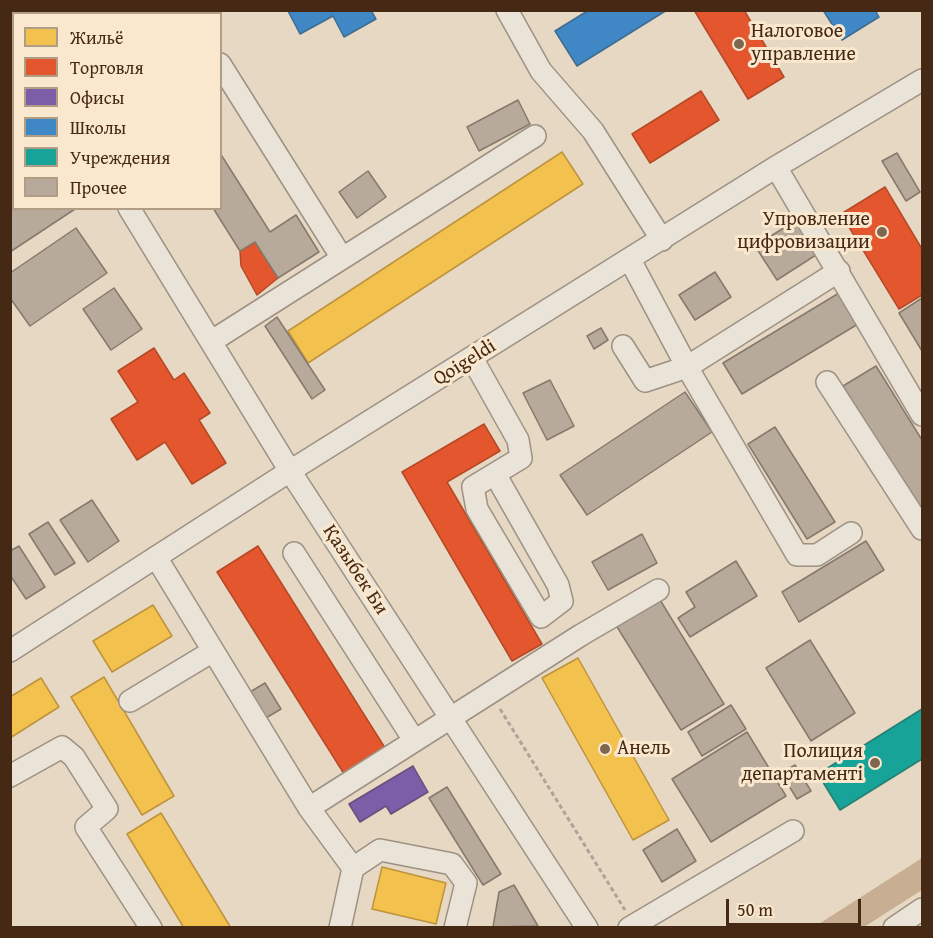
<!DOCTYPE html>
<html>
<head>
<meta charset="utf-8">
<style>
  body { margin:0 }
  #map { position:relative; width:933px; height:938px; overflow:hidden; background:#e7d8c3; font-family:"Gentium Book Plus",serif }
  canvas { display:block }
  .frame { position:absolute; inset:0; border:12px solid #462914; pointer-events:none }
  .legend { position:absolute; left:12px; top:12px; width:210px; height:198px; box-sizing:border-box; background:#f9e8ce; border:2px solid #b19c84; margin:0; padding:8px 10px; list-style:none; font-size:18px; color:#462914 }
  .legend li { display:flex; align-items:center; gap:12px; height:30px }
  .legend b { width:30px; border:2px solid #b19c84 }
  .scale { position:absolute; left:726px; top:899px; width:135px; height:27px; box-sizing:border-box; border:3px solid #462914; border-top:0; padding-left:8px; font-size:18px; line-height:21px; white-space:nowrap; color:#462914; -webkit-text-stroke:4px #f9e8ce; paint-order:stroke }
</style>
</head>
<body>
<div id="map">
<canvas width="933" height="938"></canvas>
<div class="frame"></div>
<ul class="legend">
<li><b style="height:16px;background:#f2c14e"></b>Жильё</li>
<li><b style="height:16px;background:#e4572e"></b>Торговля</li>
<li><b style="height:16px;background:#7b5ea7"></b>Офисы</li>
<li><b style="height:16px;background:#3f88c5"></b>Школы</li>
<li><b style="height:16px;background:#17a398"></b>Учреждения</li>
<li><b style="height:16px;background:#b7aa9b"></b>Прочее</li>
</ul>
<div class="scale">50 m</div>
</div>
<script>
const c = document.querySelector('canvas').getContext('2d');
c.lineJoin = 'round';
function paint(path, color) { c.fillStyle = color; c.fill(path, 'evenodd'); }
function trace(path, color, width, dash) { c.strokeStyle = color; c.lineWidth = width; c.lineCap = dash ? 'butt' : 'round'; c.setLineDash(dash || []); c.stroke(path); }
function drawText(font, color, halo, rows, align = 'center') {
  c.font = font + ' "Gentium Book Plus",serif'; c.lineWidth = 6; c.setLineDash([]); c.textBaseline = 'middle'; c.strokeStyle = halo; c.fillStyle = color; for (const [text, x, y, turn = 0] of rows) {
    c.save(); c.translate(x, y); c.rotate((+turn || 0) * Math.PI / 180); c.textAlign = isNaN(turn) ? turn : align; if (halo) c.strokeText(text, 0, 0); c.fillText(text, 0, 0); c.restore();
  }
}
const water = new Path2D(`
  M922,858V890L864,927H814Z`);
const homes = new Path2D(`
  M562,152L583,184L308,363L288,331Z
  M153,605L172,636L112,672L93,641Z
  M578,658L669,820L633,840L542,678Z
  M104,677L174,796L142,815L71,697Z
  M41,678L59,707L10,738V697Z
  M161,813L231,928H184L127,834Z
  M382,867L446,883L436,924L372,909Z`);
const shops = new Path2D(`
  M694,10H744L784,77L748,99Z
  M701,91L719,120L650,163L632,134Z
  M885,187L922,249V295L899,309L841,214Z
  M255,242L278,278L257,295L241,266L240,251Z
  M154,348L174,380L184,373L210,413L199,420L226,463L192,484L165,442L137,460L111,419L138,402L118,371Z
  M484,424L500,451L447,482L542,644L512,661L402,472Z
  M258,546L387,751L346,777L217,572Z`);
const offices = new Path2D(`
  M413,766L428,792L391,814L386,806L360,822L349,804Z`);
const schools = new Path2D(`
  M371,10L376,19L344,37L333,16L300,34L288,11Z
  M589,10H667L577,66L555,31Z
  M823,10H875L879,17L842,40Z`);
const public = new Path2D(`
  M922,709V759L840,810L818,774Z`);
const building = new Path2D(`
  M89,10H131L133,14H91Z
  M518,100L530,124L479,151L467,127Z
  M14,127V183L10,184V129Z
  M220,153L270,232L296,215L319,252L278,278L255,242L240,251L213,208H220Z
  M897,153L920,192L906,201L882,161Z
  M368,171L386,197L357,218L339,192Z
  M15,208H74L75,209L10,252V211Z
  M798,219L819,253L777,280L755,246Z
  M76,228L107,273L30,326L10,298V273Z
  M715,272L731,297L695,320L679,295Z
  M114,288L142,329L111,350L83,309Z
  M844,290L863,321L742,394L723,363Z
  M922,298V351L899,313Z
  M277,317L325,390L312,399L265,326Z
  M601,328L608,340L594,349L587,336Z
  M876,366L922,440V512L843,386Z
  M550,380L574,426L547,440L523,393Z
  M685,392L712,432L587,515L560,475Z
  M775,427L835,522L807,539L748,444Z
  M92,500L119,541L88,562L60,520Z
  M48,522L75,563L55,575L29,534Z
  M642,534L657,563L608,590L592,562Z
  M866,541L884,570L799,622L782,592Z
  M19,546L45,587L26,599L10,575V551Z
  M736,561L757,596L690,637L678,618L695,607L686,592Z
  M657,595L724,704L681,730L614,622Z
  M810,640L855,713L811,741L766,668Z
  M265,683L281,709L266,718L250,692Z
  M731,705L746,729L702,756L688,732Z
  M747,732L786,796L711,842L672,779Z
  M795,765L811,791L797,799L781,773Z
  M447,787L501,874L483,885L429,798Z
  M677,829L696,861L662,882L643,850Z
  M514,885L538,926L493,927L499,892Z`);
const path = new Path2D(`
  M500,709L625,910`);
const minor = new Path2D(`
  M187,10L189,14
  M507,10L541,71L593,131L662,240
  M10,22L14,27
  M220,64L342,258
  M776,167L922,415
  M10,194L14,192
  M129,208L290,471L587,928
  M630,260L687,367L797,555H817L851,533
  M212,341L535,136
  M623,346L645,381L687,367L839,271
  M472,358L518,440L521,458L473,487L477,509L541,617L562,601L558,585L495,474
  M827,382L922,529
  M294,553L414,740
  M156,557L309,808L353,868L340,928
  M10,651L290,471L776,167L922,80
  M130,701L213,651
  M10,776L62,747L74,757L107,809L86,827L151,928
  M309,808L581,635L658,590
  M353,868L380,850L452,864L466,883L455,928
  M629,928L793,831
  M894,928L922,909`);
const markers = [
  [739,44,6,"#7e6651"],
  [882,232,6,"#7e6651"],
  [605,749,6,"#7e6651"],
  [875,763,6,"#7e6651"]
];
const poiNames = [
  ["Налоговое",751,32],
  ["управление",751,55],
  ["Упровление",870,220,"right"],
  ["цифровизации",870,243,"right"],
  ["Анель",617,749],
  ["Полиция",863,752,"right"],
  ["департаменті",863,775,"right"]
];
const streetNames = [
  ["Qoigeldi",465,363,-32],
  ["Қазыбек Би",355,570,57]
];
paint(water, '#c8af93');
paint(homes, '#f2c14e');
trace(homes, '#be933d', 1.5);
paint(shops, '#e4572e');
trace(shops, '#b54926', 1.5);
paint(offices, '#7b5ea7');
trace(offices, '#6b4e7b', 1.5);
paint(schools, '#3f88c5');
trace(schools, '#416c90', 1.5);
paint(public, '#17a398');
trace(public, '#257e70', 1.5);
paint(building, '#b7aa9b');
trace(building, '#86796c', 1.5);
trace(minor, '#9d9183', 24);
trace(path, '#aca49a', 3, [4.5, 3]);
trace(minor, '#eae3d8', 21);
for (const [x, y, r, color] of markers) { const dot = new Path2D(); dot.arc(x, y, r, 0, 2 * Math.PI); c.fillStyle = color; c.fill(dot); trace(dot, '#f9e8ce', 2); }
drawText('20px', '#462914', '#f9e8ce', poiNames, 'left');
drawText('20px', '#462914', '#f9e8ce', streetNames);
</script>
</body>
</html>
